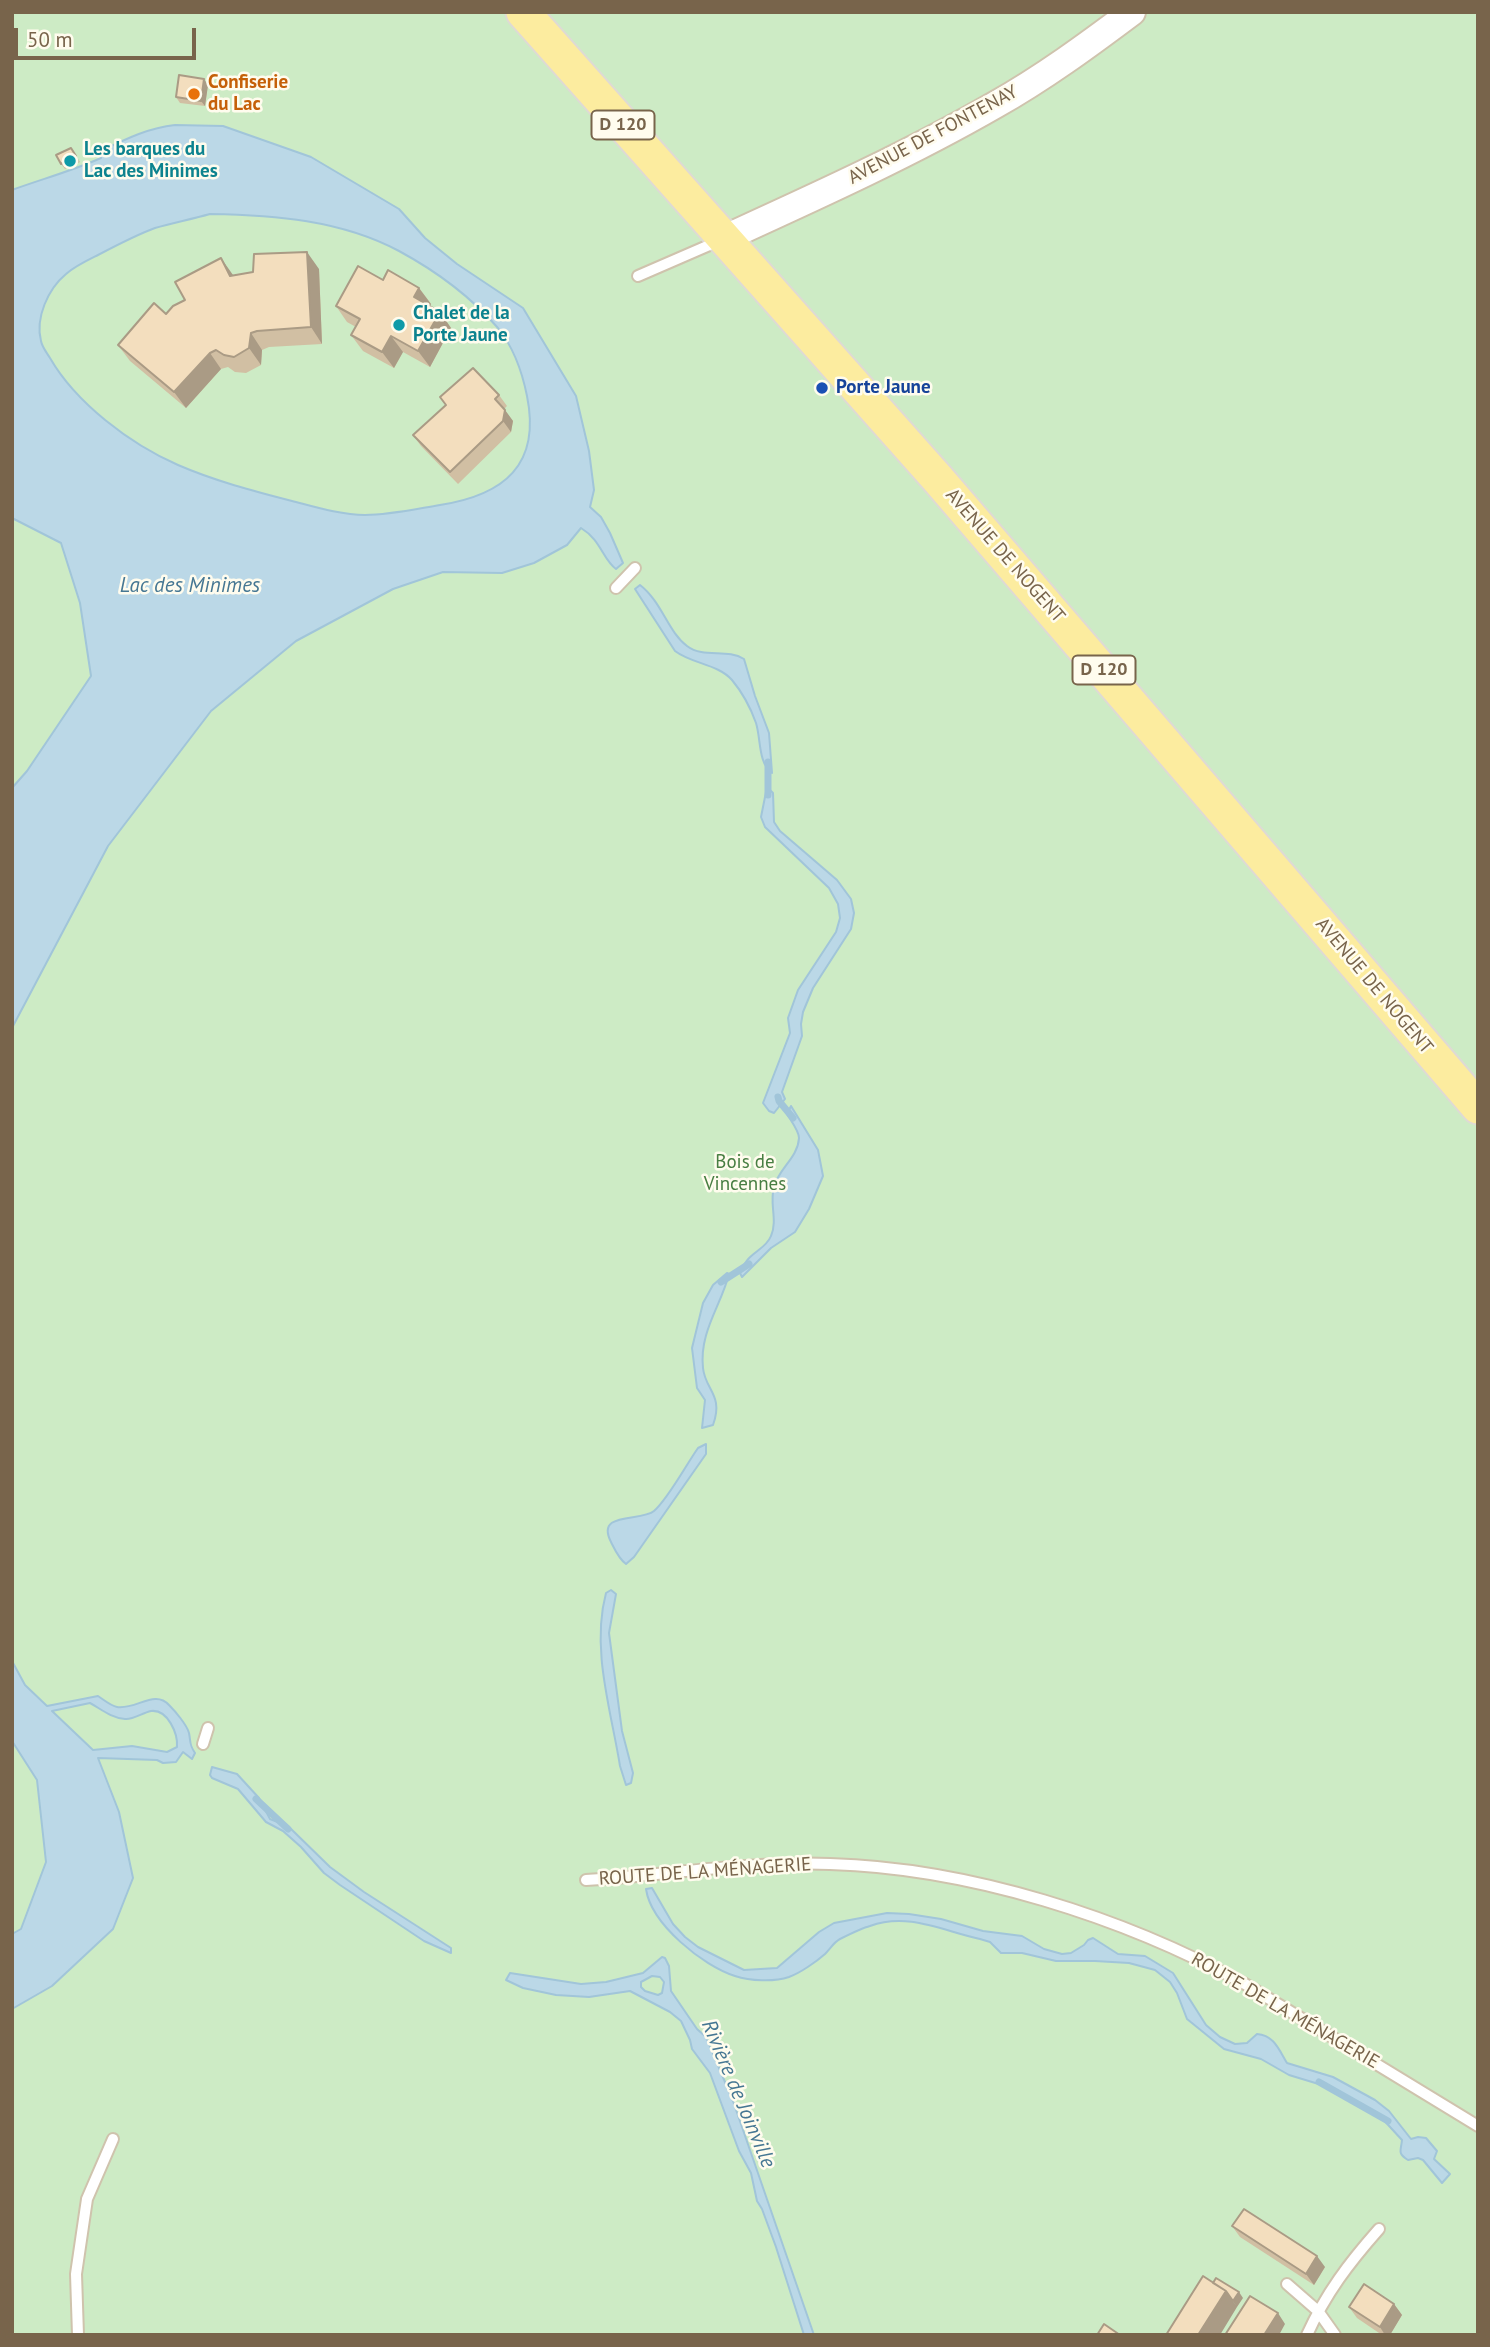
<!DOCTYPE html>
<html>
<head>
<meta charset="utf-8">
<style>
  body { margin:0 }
  #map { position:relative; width:1490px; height:2347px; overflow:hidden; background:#fdf9e7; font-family:"PT Sans",sans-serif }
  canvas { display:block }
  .frame { position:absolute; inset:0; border:14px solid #78644b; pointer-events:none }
  .scale { position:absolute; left:14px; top:28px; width:182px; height:32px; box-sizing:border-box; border:4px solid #78644b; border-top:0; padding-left:9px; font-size:21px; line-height:24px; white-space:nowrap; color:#78644b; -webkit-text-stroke:5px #fffcee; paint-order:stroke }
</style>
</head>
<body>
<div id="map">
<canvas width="1490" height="2347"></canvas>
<div class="frame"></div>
<div class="scale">50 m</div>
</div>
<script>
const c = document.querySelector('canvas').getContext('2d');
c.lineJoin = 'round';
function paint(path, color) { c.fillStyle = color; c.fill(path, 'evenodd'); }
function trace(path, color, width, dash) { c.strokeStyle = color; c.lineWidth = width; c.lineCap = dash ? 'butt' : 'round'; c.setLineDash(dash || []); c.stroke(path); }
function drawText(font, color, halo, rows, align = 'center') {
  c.font = font + ' "PT Sans",sans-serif'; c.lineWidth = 5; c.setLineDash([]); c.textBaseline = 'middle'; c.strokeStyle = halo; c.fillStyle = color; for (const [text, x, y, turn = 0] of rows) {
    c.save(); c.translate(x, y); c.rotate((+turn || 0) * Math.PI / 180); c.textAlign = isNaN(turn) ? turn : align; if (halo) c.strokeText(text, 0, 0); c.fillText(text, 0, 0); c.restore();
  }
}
const green = new Path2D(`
  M12,12H1478V2335H12Z`);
const water = new Path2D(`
  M175,125L223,126L311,157L399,209L425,238L457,264L523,308L576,396L589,451L594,490L590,507L601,517L610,533L623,563L616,569C603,560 601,540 581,528L567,545L534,563L502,573L443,572L393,589L296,641L211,711L108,846L12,1028V788L27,771L91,676L80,603L61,543L12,518V190C42,179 72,171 101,158L99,152C124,140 147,128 175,125ZM210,214C274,215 341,220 399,251C436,271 471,297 498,328C514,348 522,371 527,396C541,465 504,495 440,505C416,509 390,515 365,515C341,515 315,507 292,501C253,491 215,481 178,465C130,444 76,403 50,358C47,353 42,347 41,341C35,318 48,289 66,274C75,266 88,260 98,255C117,245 136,235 155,228C173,223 192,219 210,214Z
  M640,585C662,602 668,632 687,646C704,659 727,648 744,659L755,696L769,733L772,773C758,763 761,739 756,723C751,709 742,692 732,680C718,664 692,664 675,651L635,589Z
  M767,787L773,793L774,822L780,831L837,880L851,899L854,913L851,929L813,988L803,1012L801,1024L802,1036L782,1092L785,1099L774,1113L769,1111L763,1103L790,1033L788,1018L798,990L836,932L840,918L838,904L829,888L765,827L761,817Z
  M791,1106L818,1150L823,1176L809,1209L795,1232L771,1248L742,1277L740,1273C747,1252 765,1251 771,1236C778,1220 769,1203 774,1187C778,1169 798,1158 799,1138C799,1131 791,1121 787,1114Z
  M727,1273L729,1274C721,1306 699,1332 703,1368C705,1390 724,1395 713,1425L702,1428L705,1400L697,1388L692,1348L703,1303L713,1285Z
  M706,1444V1454L634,1557L626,1564C619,1559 615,1550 611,1542C595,1511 641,1522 654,1511C668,1499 686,1465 698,1448Z
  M611,1590L616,1594L609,1633L622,1731L633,1773L631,1783L626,1785L620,1766C611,1710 591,1649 606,1593Z
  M12,1661L25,1685L47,1706L98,1696C104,1700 111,1706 117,1707C136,1710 155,1689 169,1705C175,1711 187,1725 189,1733C191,1743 189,1744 195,1753L192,1759L183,1752L176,1762L163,1763L157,1760L98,1758L119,1812L133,1878L113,1929L52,1986L12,2009V1934L21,1929L46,1862L37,1780L12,1741ZM90,1703C101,1709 111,1718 125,1719C133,1720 142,1713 151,1711C168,1709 178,1734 177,1747L167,1752L132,1746L93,1750L52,1711Z
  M212,1767L237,1774L259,1798L270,1819L288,1826L330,1867L364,1892L451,1948V1953L424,1941L340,1885L324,1873L301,1847L283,1831L266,1822L238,1789L212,1778L210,1775Z
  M652,1888L673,1924L685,1937L698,1947L744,1970L777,1968L819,1932L834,1923L887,1913L909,1914L941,1919L983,1931L1022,1936L1044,1949L1062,1954L1071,1953L1084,1945L1088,1940L1093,1938L1118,1954L1145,1956L1173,1973L1206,2025L1220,2037L1235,2044L1247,2043L1257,2034C1274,2035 1279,2050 1287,2063L1333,2077L1375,2100L1389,2111L1411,2139L1418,2137L1426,2138L1437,2151L1434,2159L1450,2174L1442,2183L1423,2160L1418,2158L1408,2160C1397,2153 1401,2151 1402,2140L1379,2115L1335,2089L1289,2075L1261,2059L1224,2049L1187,2019L1177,1993L1170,1982L1155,1970L1129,1963L1095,1961H1056L1022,1953H1001L990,1942L980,1939C943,1931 908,1912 870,1926C862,1928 848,1935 840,1939C834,1942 830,1949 825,1954C816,1962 800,1973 789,1977C774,1982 750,1981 735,1976C703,1966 651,1924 646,1889Z
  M662,1957L665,1958L669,1966L671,1991L697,2029L706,2037L733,2101L814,2335H804L776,2247L762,2209L757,2201L751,2173L739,2151L710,2073L692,2049L690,2040L681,2021L670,2012L630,1991L589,1997L556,1995L523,1988L506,1980L510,1973L581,1984L606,1982L643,1973ZM652,1976L660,1977L664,1982L662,1993L658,1995L645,1991L641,1987V1982Z`);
const stream = new Path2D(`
  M768,762V795
  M778,1097L779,1101L793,1118
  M721,1282L749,1264
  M256,1799L288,1829
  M1319,2082L1388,2121`);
const service = new Path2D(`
  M638,276L721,240
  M616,588L635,568
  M203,1744L208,1728
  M586,1880C667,1875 748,1861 830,1864C969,1868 1123,1917 1245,1984L1478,2126
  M1287,2284L1318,2311L1335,2335
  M78,2335L76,2274L87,2199L113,2139
  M1307,2335C1326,2293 1349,2263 1379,2229`);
const tertiary = new Path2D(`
  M723,239C815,197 908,155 995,105C1043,78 1088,45 1132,12`);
const primary = new Path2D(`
  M523,12L937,478L1478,1107`);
const wall = new Path2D(`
  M208,85L205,106L180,103L176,97Z
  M71,148L80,162L65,169L61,164Z
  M319,269L322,344L269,347L262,350L261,365L246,373L235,372L228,367L221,369L186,408L130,361L118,345L166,314L233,276Z
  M419,288L431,304L430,306L440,312L451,328L430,367L403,352L394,368L363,351L351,335L356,327L347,322L336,306Z
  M499,395L507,406L504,409L513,421L511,432L458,484L421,446L413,435L446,406L440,397Z
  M1232,2226L1325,2267L1314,2285L1240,2237Z
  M1394,2304L1402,2315L1390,2335H1382L1357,2318L1349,2307Z`);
const shadedWall = new Path2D(`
  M204,79L208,85L205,106L201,101Z
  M307,252L319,269L322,344L311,327Z
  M221,258L233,275L241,293L230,276Z
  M419,288L431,304L425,314L414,297Z
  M440,312L451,328L430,367L418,351Z
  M251,333L262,350L261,365L249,348Z
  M391,336L403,352L394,368L382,352Z
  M210,353L221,369L186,408L174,392Z
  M505,410L513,421L511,432L503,421Z
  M1317,2256L1325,2267L1314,2285L1306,2274Z
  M1226,2291L1237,2307L1220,2335H1198Z
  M1239,2292L1243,2298L1237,2307L1233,2301Z
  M1394,2304L1402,2315L1390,2335H1385L1380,2327Z
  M1278,2313L1285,2324L1279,2335H1264Z`);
const building = new Path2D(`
  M179,75L204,79L201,101L176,97Z
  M71,148L76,156L61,164L56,155Z
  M307,252L311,327L257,331L251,333L249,348L234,357L224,355L216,350L210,353L174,392L118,345L154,303L166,314L173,306L185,300L175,282L221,258L230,276L253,272L254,254Z
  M358,266L383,280L388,270L419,288L414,297L440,312L418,351L391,336L382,352L351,335L360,319L336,306Z
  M473,368L499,395L495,399L505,410L503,421L450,472L413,435L446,405L440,397Z
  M1244,2209L1317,2256L1306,2274L1232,2226Z
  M1203,2276L1226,2291L1198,2335H1166Z
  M1216,2278L1239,2292L1233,2301L1226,2291L1213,2283Z
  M1364,2284L1394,2304L1380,2327L1349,2307Z
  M1250,2296L1278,2313L1264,2335H1225Z
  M1104,2324L1120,2335H1097Z`);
const markers = [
  [194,94,7,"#e8710a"],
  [70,161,7,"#0f9aa8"],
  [399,325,7,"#0f9aa8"],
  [822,388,7,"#1a4fb4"]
];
const shields = [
  [623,125,63],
  [1104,670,63]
];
const shieldNames = [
  ["D 120",623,125],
  ["D 120",1104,670]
];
const foodNames = [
  ["Confiserie",208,83],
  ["du Lac",208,105]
];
const streetNames = [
  ["AVENUE DE FONTENAY",933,135,-28],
  ["AVENUE DE NOGENT",1005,556,49],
  ["AVENUE DE NOGENT",1374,986,50],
  ["ROUTE DE LA MÉNAGERIE",705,1872,-4],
  ["ROUTE DE LA MÉNAGERIE",1285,2011,30]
];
const cultureNames = [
  ["Les barques du",84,150],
  ["Lac des Minimes",84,172],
  ["Chalet de la",413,314],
  ["Porte Jaune",413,336]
];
const transitNames = [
  ["Porte Jaune",836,388]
];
const parkNames = [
  ["Bois de",745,1163],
  ["Vincennes",745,1185]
];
const waterNames = [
  ["Lac des Minimes",190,586],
  ["Rivière de Joinville",738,2094,67]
];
paint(green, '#cdebc5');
paint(water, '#bbd8e7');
trace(water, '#a1c5d9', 2);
trace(stream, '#a1c5d9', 7);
trace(service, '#cfc3ad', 14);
trace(tertiary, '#cfc3ad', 30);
trace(primary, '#dfdad4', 37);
trace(service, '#fff', 10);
trace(tertiary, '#fff', 26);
trace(primary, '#fcec9f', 33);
paint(wall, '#d1bfa3');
paint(shadedWall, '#aa9b85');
paint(building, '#f3debe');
trace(building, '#aa9b85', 2);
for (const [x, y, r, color] of markers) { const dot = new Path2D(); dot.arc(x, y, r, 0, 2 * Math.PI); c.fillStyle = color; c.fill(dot); trace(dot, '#fffcee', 2.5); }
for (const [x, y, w] of shields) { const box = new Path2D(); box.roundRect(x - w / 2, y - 14.5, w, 29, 5); c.fillStyle = '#fffcee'; c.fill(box); trace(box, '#78644b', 2); }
drawText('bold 18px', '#78644b', null, shieldNames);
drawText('bold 19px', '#c56008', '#fffcee', foodNames, 'left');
drawText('19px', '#78644b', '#fffcee', streetNames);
drawText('bold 19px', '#0d838f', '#fffcee', cultureNames, 'left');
drawText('bold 19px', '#164399', '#fffcee', transitNames, 'left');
drawText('19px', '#487e42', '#fffcee', parkNames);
drawText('italic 21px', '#467793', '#fffcee', waterNames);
</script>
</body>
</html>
